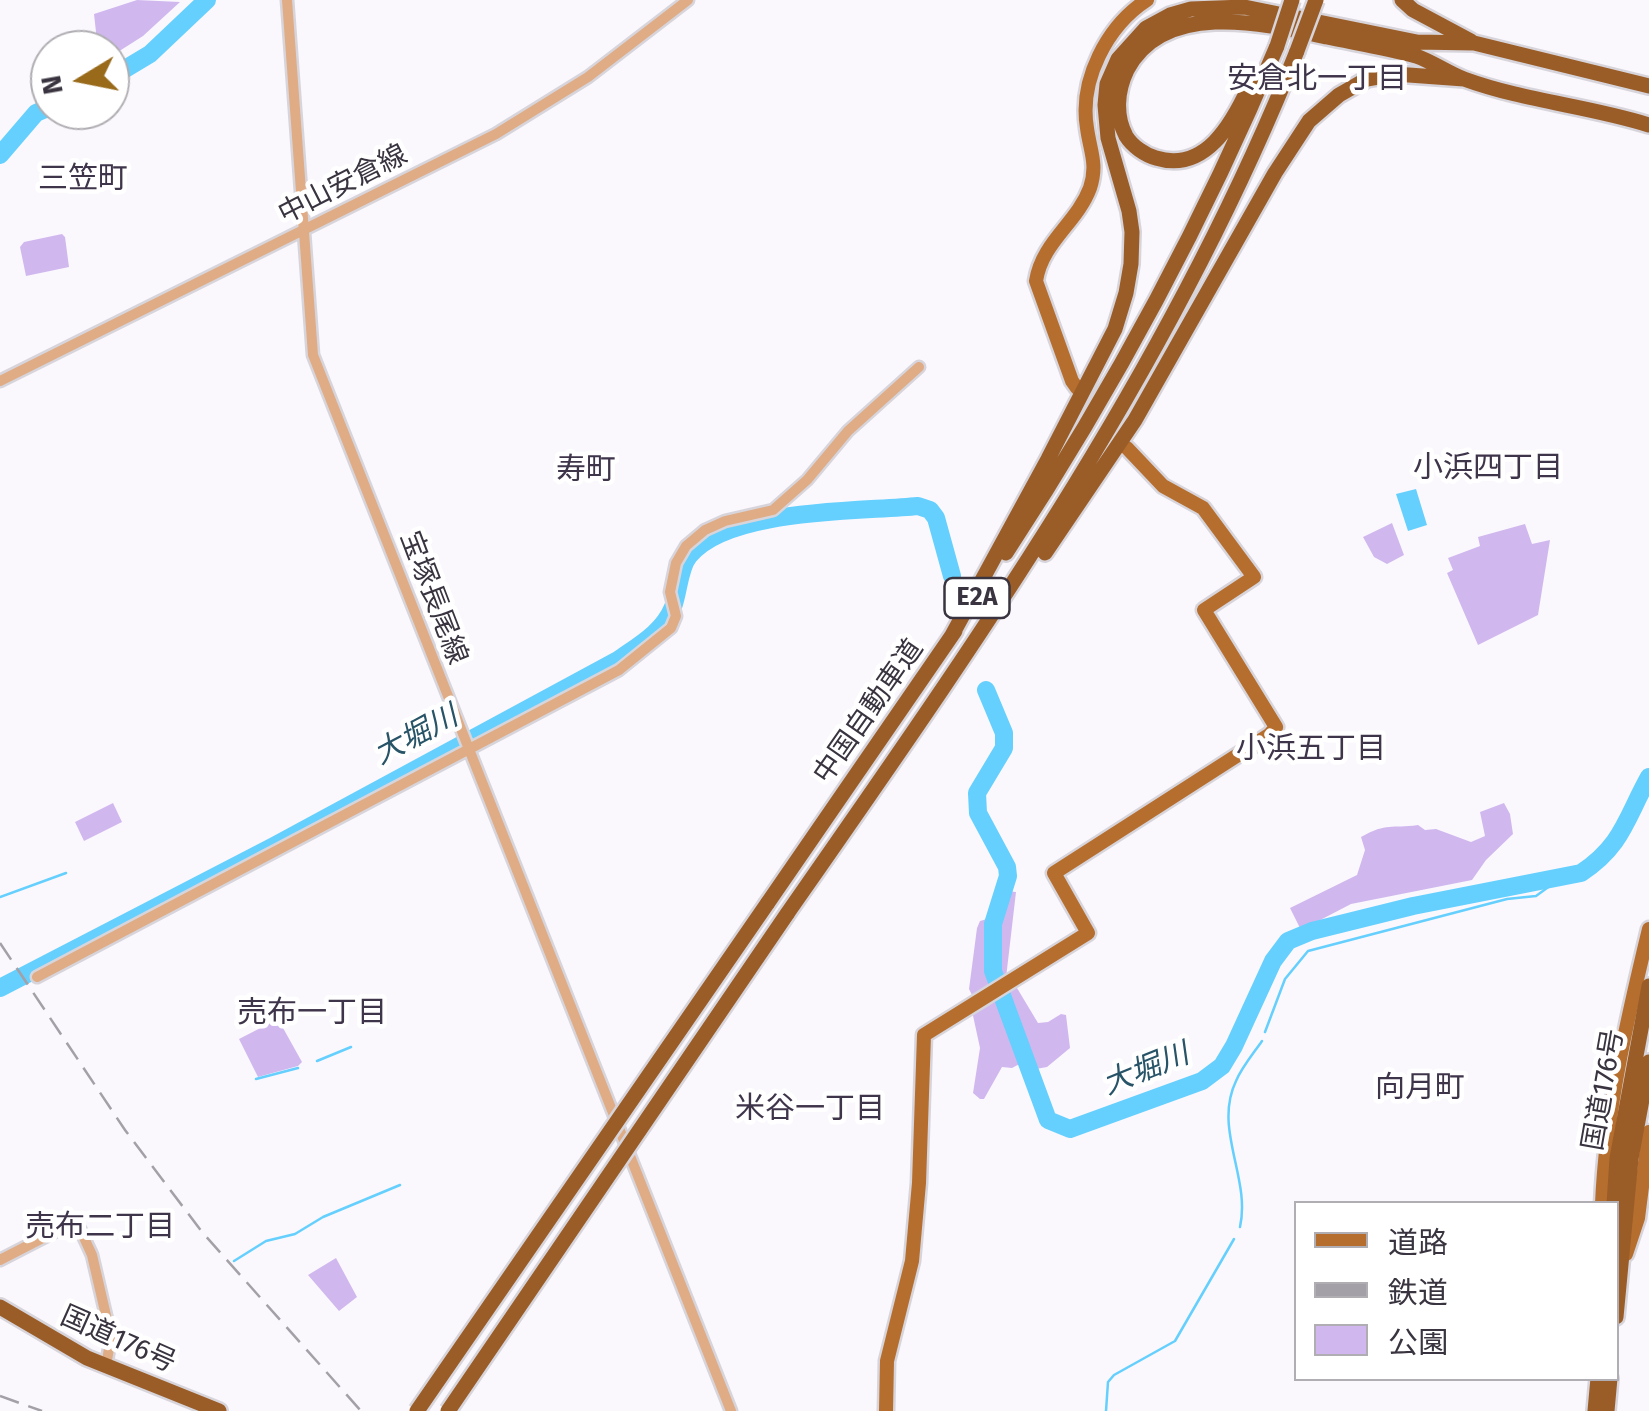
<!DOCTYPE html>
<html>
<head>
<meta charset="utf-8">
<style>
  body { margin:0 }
  #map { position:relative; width:1649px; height:1411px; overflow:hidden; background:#faf8fd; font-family:"Fira Sans","Noto Sans JP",sans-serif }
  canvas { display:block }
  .legend { position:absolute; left:1294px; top:1201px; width:325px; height:180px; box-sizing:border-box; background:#fff; border:2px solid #b0aeb2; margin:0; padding:12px 18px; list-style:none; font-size:30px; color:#39343f }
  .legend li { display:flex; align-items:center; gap:20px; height:50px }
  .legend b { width:50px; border:2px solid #b0aeb2 }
  .north { position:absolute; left:30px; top:30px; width:100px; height:100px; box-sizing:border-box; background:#fff; border:2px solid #b0aeb2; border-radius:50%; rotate:260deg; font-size:28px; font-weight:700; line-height:40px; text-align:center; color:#39343f }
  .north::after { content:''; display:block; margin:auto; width:35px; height:45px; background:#986a1a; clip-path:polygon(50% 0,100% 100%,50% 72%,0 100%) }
</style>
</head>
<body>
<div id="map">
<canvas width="1649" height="1411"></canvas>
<ul class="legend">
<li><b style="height:12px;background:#b66e2e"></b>道路</li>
<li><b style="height:12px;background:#a3a0a7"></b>鉄道</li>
<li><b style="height:28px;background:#d0b8ef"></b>公園</li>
</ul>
<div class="north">N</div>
</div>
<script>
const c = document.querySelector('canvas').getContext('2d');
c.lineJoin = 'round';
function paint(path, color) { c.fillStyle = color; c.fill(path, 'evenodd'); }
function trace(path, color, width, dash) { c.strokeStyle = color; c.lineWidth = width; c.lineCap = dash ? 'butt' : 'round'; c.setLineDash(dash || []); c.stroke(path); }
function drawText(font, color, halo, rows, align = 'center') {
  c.font = font + ' "Fira Sans","Noto Sans JP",sans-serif'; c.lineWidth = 9; c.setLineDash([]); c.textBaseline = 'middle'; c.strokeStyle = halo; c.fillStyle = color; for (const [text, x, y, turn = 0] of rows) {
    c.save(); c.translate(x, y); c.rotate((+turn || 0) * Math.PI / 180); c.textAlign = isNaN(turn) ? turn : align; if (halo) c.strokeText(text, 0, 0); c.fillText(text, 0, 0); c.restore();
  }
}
const green = new Path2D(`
  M137,0L180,2L143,36L110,57V50H98L94,14Z
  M62,234L65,237L69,267L26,276L20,247L24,242Z
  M1392,523L1404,555L1387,564L1374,557L1363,537Z
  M1525,524L1532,544L1550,540L1538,615L1478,645L1447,573L1453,570L1448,558L1480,546L1478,537Z
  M113,803L122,822L84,841L75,822Z
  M1504,803L1510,814L1513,834L1486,860L1472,880L1351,904L1301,930L1290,908L1357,875L1365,850L1361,837C1388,822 1390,829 1418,825L1425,830L1436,829L1471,842L1485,836L1480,812Z
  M995,890L1016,892L1006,978L974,999L969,989L977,928L980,921C996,918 994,904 995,890Z
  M1012,987L1017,988L1038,1023L1048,1022L1061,1014L1066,1015L1070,1048L1047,1067L1036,1069L1029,1059L1012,1068L1002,1067L984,1099H980L973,1093L980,1048L972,1011Z
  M278,1019L302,1062L298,1066L258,1077L239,1039Z
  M336,1258L357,1297L339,1311L308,1275Z`);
const water = new Path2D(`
  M1416,489L1427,525L1408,531L1396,494Z`);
const stream = new Path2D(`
  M0,897L66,873
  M1265,1032L1285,979L1308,951L1507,899L1536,896L1558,880
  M317,1061L351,1047
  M256,1079L298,1068
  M1240,1227C1251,1178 1213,1129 1236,1081C1242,1067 1253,1054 1262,1041
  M234,1261L266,1241L295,1234L323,1217L400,1185
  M1106,1411L1108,1382L1114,1375L1175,1341L1234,1239`);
const river = new Path2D(`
  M110,78L150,54L207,0
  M0,155L36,113L50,107
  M986,690L1004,733V748L977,793L978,813L1007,867L1008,876L993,924V971L1048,1120L1070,1129L1202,1081L1222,1066L1234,1046L1273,961L1288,941L1312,931L1413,906L1581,873C1623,845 1626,818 1649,777
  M0,988L274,846L618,660C639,645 663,632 673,607C679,591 679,568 689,556C727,508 859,512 918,506L930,510L936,518L952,576`);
const minor = new Path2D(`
  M287,0L313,355L731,1411
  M0,381L496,134L588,77L688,0
  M37,977L619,670L671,628L676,616L670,592L676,563L686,546L705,530L725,521L773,510L807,480L848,431L919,367
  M0,1260L64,1227L80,1229L92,1255L111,1337L106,1366`);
const major = new Path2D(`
  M1077,388L1072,381L1036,281C1042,242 1077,223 1090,188C1098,164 1090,151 1087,128C1079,80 1107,26 1147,0
  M1602,1204C1606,1110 1627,1020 1649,929
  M1626,1254L1638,1218L1649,1132
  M886,1411L887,1361L912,1261L919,1183L924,1035L1088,933L1054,873L1269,735L1276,727L1204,610L1254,577L1203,508L1163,486L1127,448`);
const highway = new Path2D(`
  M1402,0L1413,10L1471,41
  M1249,87C1232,124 1205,173 1156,158C1145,155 1132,146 1126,136C1115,115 1117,91 1127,70C1164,0 1263,23 1327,37C1356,43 1387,48 1416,56C1433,62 1448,73 1464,79C1524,101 1589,106 1649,125
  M1006,553C1112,391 1203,224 1277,46
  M1045,553L1135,420L1275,173L1309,121L1339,95L1367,79L1395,74L1464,79
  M951,637L1048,459L1115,329L1126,293L1131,264L1132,232L1129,211L1108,138L1105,105L1107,84L1118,59L1146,28L1170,15L1191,9L1244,7L1417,42L1474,43L1649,86
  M767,904L955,631
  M787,914C980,637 1171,367 1297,51
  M1614,1204L1617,1158L1649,986
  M0,1307L87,1358L219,1411
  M1616,1317L1631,1159L1649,1062
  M1595,1411L1598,1378
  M1607,1411L1610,1378`);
const rail = new Path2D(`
  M0,943L125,1130L202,1232L361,1411
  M0,1396L42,1411`);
const highwayBridge = new Path2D(`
  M1277,46L1292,0
  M1297,51L1316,0
  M417,1411L767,904
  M448,1411L787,914`);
const shields = [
  [977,598,65]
];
const shieldNames = [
  ["E2A",977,598]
];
const streetNames = [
  ["中山安倉線",343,185,-27],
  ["宝塚長尾線",433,598,69],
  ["中国自動車道",869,712,-55],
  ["国道176号",1604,1090,-80],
  ["国道176号",118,1340,24]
];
const neighbourhoodNames = [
  ["安倉北一丁目",1317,80],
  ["三笠町",83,180],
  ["小浜四丁目",1488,469],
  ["寿町",586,471],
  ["小浜五丁目",1311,750],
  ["売布一丁目",312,1014],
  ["向月町",1420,1089],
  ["米谷一丁目",810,1110],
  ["売布二丁目",100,1228]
];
const waterNames = [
  ["大堀川",416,736,-28],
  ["大堀川",1146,1070,-22]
];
paint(green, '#d0b8ef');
paint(water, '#65cffd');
trace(stream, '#65cffd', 2.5);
trace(river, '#65cffd', 18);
trace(minor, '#d7d5db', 15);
trace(major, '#d7d5db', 19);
trace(highway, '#d7d5db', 20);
trace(minor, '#dfac85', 10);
trace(major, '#b66e2e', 14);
trace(highway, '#9b5d27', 15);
trace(rail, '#a3a0a7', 2.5, [20, 10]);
trace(highwayBridge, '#d7d5db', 20, []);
trace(highwayBridge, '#9b5d27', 15);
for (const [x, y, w] of shields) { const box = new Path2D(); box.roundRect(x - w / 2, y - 20, w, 40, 8); c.fillStyle = '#fff'; c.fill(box); trace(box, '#39343f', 2.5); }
drawText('bold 25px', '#39343f', null, shieldNames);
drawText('28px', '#39343f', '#fff', streetNames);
drawText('30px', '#3f354b', '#fff', neighbourhoodNames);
drawText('italic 30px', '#285468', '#fff', waterNames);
</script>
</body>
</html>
